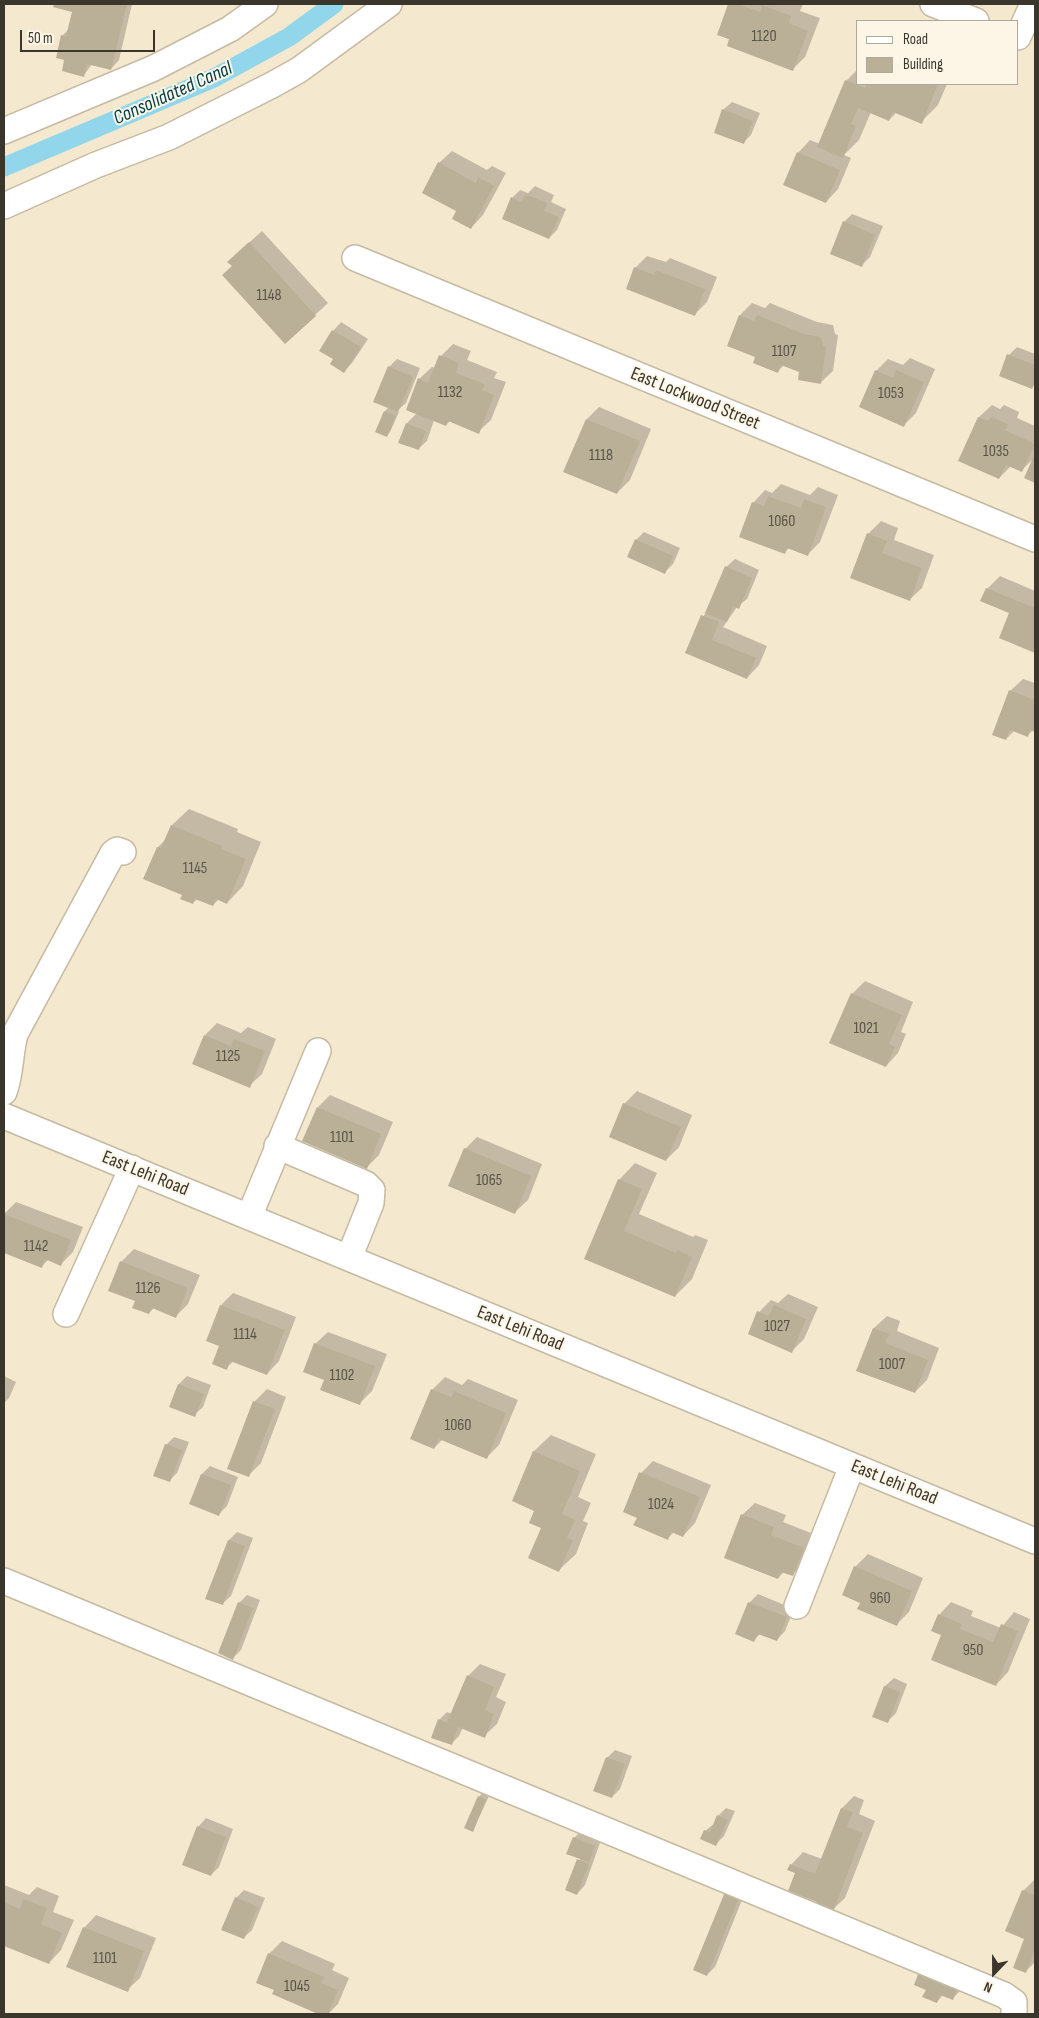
<!DOCTYPE html>
<html>
<head>
<meta charset="utf-8">
<style>
  body { margin:0 }
  #map { position:relative; width:1039px; height:2018px; overflow:hidden; background:#f4e8cf; font-family:"Sofia Sans Condensed",sans-serif }
  canvas { display:block }
  .frame { position:absolute; inset:0; border:5px solid #3a362c; pointer-events:none }
  .legend { position:absolute; left:856px; top:20px; width:162px; height:65px; box-sizing:border-box; background:#fdf6e7; border:1px solid #afa99c; margin:0; padding:6px 9px; list-style:none; font-size:15px; color:#3a362c }
  .legend li { display:flex; align-items:center; gap:10px; height:25px }
  .legend b { width:25px; border:1px solid #afa99c }
  .north { position:absolute; left:969px; top:1948px; width:50px; height:50px; -webkit-text-stroke:4px #fdf6e7; paint-order:stroke; rotate:202deg; font-size:14px; font-weight:700; line-height:20px; text-align:center; color:#3a362c }
  .north::after { content:''; display:block; margin:auto; width:18px; height:22px; background:#3a362c; clip-path:polygon(50% 0,100% 100%,50% 72%,0 100%) }
  .scale { position:absolute; left:20px; top:30px; width:135px; height:22px; box-sizing:border-box; border:2px solid #3a362c; border-top:0; padding-left:6px; font-size:15px; line-height:18px; white-space:nowrap; color:#3a362c; -webkit-text-stroke:4px #fdf6e7; paint-order:stroke }
</style>
</head>
<body>
<div id="map">
<canvas width="1039" height="2018"></canvas>
<div class="frame"></div>
<ul class="legend">
<li><b style="height:6px;background:#fff"></b>Road</li>
<li><b style="height:14px;background:#baaf97"></b>Building</li>
</ul>
<div class="north">N</div>
<div class="scale">50 m</div>
</div>
<script>
const c = document.querySelector('canvas').getContext('2d');
c.lineJoin = 'round';
function paint(path, color) { c.fillStyle = color; c.fill(path, 'evenodd'); }
function trace(path, color, width, dash) { c.strokeStyle = color; c.lineWidth = width; c.lineCap = dash ? 'butt' : 'round'; c.setLineDash(dash || []); c.stroke(path); }
function drawText(font, color, halo, rows, align = 'center') {
  c.font = font + ' "Sofia Sans Condensed",sans-serif'; c.lineWidth = 4; c.setLineDash([]); c.textBaseline = 'middle'; c.strokeStyle = halo; c.fillStyle = color; for (const [text, x, y, turn = 0] of rows) {
    c.save(); c.translate(x, y); c.rotate((+turn || 0) * Math.PI / 180); c.textAlign = isNaN(turn) ? turn : align; if (halo) c.strokeText(text, 0, 0); c.fillText(text, 0, 0); c.restore();
  }
}
const shadow = new Path2D(`
  M55,4H132L119,60L111,69L92,64L84,75L66,59L57,57L63,35L69,29L73,11L55,6Z
  M730,4H803L800,11L820,18L805,57L792,70L718,34Z
  M858,69V84H947L938,105L921,122L897,112L889,120L871,112L859,140L844,155L851,158L838,189L826,202L798,153L810,140L820,144L846,81Z
  M732,102L760,113L751,135L743,143L723,110Z
  M452,151L487,170L492,166L506,173L483,215L471,228L458,211L439,163Z
  M535,186L554,195L551,202L566,209L557,230L549,238L512,198L520,190L528,193Z
  M852,214L883,226L870,257L862,265L844,222Z
  M262,231L328,303L315,315L233,266L242,249Z
  M647,256L666,262L670,258L717,277L707,302L695,314L635,268Z
  M752,303L765,308L770,303L817,322L833,325L835,334L838,335L833,371L820,383L800,371L784,365L778,371L757,356L740,315Z
  M341,322L368,339L352,363L344,371L334,359L321,351L333,331Z
  M453,344L471,351L467,360L497,372L494,378L506,382L491,420L478,432L450,421L446,425L434,420L427,441L418,449L407,423L417,413L419,379L432,367L436,368L441,356Z
  M1017,347L1035,354V384L1032,388L1009,355Z
  M910,358L935,369L916,413L904,425L876,371L888,359L903,365Z
  M397,359L420,368L406,403L397,411L399,412L390,432L387,435L385,411L389,407V367Z
  M992,405L1000,409L1004,405L1019,412L1017,418L1035,426V481L1026,477L1034,458L1022,470L1011,466L999,478L960,460L979,417Z
  M599,407L651,429L630,480L617,493L565,471L587,419Z
  M781,484L810,495L818,487L838,495L820,542L807,555L789,548L784,553L753,503L765,490L772,493Z
  M881,521L898,528L894,540L934,555L922,588L909,600L868,534Z
  M644,532L680,548L673,564L665,572L636,540Z
  M735,559L759,570L747,599L737,607L723,627L767,646L759,665L747,678L687,653L726,567Z
  M1000,576L1035,591V652L1000,638L1011,613L987,589Z
  M1023,679L1035,683V731L1033,730L1028,735L1015,730L1006,739L1010,691Z
  M189,809L238,829L237,832L261,842L243,886L227,903L219,899L213,905L198,898L193,903L184,894L145,878L158,847L167,838L172,825Z
  M865,981L913,1002L901,1032L906,1034L898,1053L886,1066L852,994Z
  M217,1023L241,1033L248,1027L276,1039L262,1074L249,1086L205,1035Z
  M637,1091L692,1115L679,1147L666,1160L624,1104Z
  M330,1095L393,1122L379,1155L366,1168L318,1107Z
  M477,1137L542,1164L528,1200L515,1212L465,1149Z
  M635,1163L657,1173L639,1214L693,1237L695,1235L708,1240L692,1279L675,1296L586,1258L619,1180Z
  M16,1202L83,1227L73,1252L61,1264L49,1259L42,1266L4,1252V1214Z
  M134,1249L200,1275L188,1304L176,1316L154,1308L149,1313L136,1300L121,1262Z
  M233,1293L296,1317L279,1361L267,1374L234,1361L226,1368L221,1305Z
  M788,1294L818,1307L804,1339L792,1351L759,1312L771,1300L778,1303Z
  M887,1316L900,1321L897,1331L939,1348L927,1380L915,1392L858,1370L874,1328Z
  M328,1332L387,1354L372,1391L360,1403L325,1379L315,1344Z
  M4,1376L16,1382L9,1398L4,1403Z
  M187,1376L211,1385L203,1407L194,1415L170,1406L179,1384Z
  M445,1377L462,1385L468,1379L518,1400L499,1445L486,1458L443,1439L434,1448L432,1390Z
  M267,1389L286,1397L261,1463L248,1476L254,1402Z
  M551,1435L596,1454L578,1497L591,1503L583,1521L588,1523L576,1554L559,1570L536,1510L513,1500L534,1451Z
  M174,1437L189,1442L177,1473L169,1481L166,1445Z
  M653,1461L711,1485L695,1523L683,1536L674,1532L668,1538L638,1517L641,1473Z
  M210,1466L238,1477L227,1506L219,1514L191,1503L202,1474Z
  M755,1503L786,1515L783,1522L816,1535L805,1562L792,1575L784,1572L778,1578L742,1515Z
  M237,1532L253,1538L231,1596L222,1604L207,1598L229,1540Z
  M868,1554L923,1578L909,1612L897,1624L861,1602L855,1567Z
  M758,1594L794,1609L785,1631L777,1640L761,1633L754,1640L737,1634L750,1602Z
  M247,1595L260,1600L241,1650L233,1658L239,1603Z
  M951,1602L973,1611L971,1616L1001,1628L1014,1612L1030,1619L1008,1672L996,1685L943,1634L939,1615Z
  M480,1664L506,1674L496,1697L506,1702L497,1724L484,1736L463,1727L459,1736L451,1744L439,1720L447,1712L452,1714L468,1676Z
  M894,1678L907,1684L896,1713L888,1721L874,1716L885,1686Z
  M615,1750L632,1756L620,1789L612,1797L607,1758Z
  M482,1793L489,1796L473,1830L479,1797Z
  M854,1796L864,1800L859,1814L875,1821L845,1898L832,1910L818,1901L791,1865L803,1852L822,1859L842,1808Z
  M726,1808L735,1811L724,1836L716,1844L705,1831L715,1823L718,1816Z
  M206,1818L233,1829L219,1867L211,1875L198,1827Z
  M582,1830L602,1837L585,1885L577,1894L580,1858L574,1838Z
  M1035,1879V1962L1025,1972L1023,1891Z
  M4,1885L29,1895L37,1887L59,1896L53,1912L74,1920L61,1950L49,1963L4,1945Z
  M748,1885L715,1967L707,1975L728,1888Z
  M244,1890L265,1898L252,1930L243,1938L236,1898Z
  M96,1915L156,1938L140,1978L127,1990L84,1928Z
  M282,1941L335,1964L332,1970L349,1978L338,2004L328,2014H322L274,1994L276,1990L269,1954Z
  M966,1977L960,1991L952,1999L943,1995L937,2002L924,1996Z`);
const canal = new Path2D(`
  M4,167L214,78L289,37L334,4`);
const building = new Path2D(`
  M54,4H127L111,70L87,64L84,77L62,71L64,60L56,58L61,35L66,36L72,12L53,7Z
  M728,4H738L760,12L762,5L791,16L789,23L808,31L793,71L727,46L729,39L717,35Z
  M845,80L865,88L867,84H932L937,86L922,124L893,112L889,121L858,108L851,124L856,126L843,158L817,147Z
  M722,109L753,121L744,144L714,133Z
  M797,152L840,170L826,203L783,185Z
  M438,162L476,183L478,177L494,186L471,229L452,219L456,211L422,193Z
  M525,194L547,203L544,211L559,217L549,239L502,219L511,197L522,202Z
  M843,221L875,235L862,267L830,254Z
  M249,242L316,316L285,344L222,275L232,266L227,262Z
  M634,267L654,275L656,270L705,289L695,316L626,289Z
  M739,315L754,321L757,315L804,334L821,337L823,346L826,347L821,384L798,380L799,372L781,365L778,373L753,363L755,357L727,346Z
  M332,330L361,347L344,373L330,364L333,359L319,351Z
  M1007,354L1035,365V381L1032,389L999,376Z
  M439,355L459,363L456,373L485,384L482,390L494,395L479,434L448,421L446,426L406,410L418,378L428,383Z
  M388,366L413,377L398,412L373,402Z
  M875,370L893,378L896,370L924,382L904,427L859,407Z
  M384,411L396,416L387,437L375,432Z
  M978,417L988,421L991,417L1008,424L1005,430L1035,444L1022,472L1006,465L999,479L958,461Z
  M586,419L640,441L617,494L563,472Z
  M406,423L426,431L419,450L398,443Z
  M1035,453V483L1024,478Z
  M768,496L801,508L804,499L826,507L808,556L787,548L785,554L739,537L752,502L764,506Z
  M867,533L887,541L882,553L922,568L910,601L850,578Z
  M635,539L673,556L665,574L627,557Z
  M725,566L752,578L739,609L733,606L727,622L705,613Z
  M986,588L1035,608V653L999,638L1009,613L980,601Z
  M701,615L719,622L712,640L756,658L747,679L685,653Z
  M1009,690L1035,700V732L1030,730L1028,737L1010,730L1006,740L992,735Z
  M171,825L222,846L221,849L246,859L227,904L216,899L213,906L195,899L193,904L180,899L182,895L143,879L157,847L161,848Z
  M851,993L902,1015L889,1044L895,1047L886,1067L829,1043Z
  M204,1035L231,1046L234,1039L265,1051L250,1088L192,1064Z
  M623,1103L681,1127L666,1161L609,1137Z
  M317,1107L381,1134L367,1169L302,1141Z
  M464,1148L531,1176L515,1214L448,1186Z
  M618,1179L642,1189L624,1231L676,1253L677,1250L692,1257L675,1297L584,1259Z
  M4,1214L71,1240L61,1266L45,1259L42,1268L4,1253Z
  M120,1261L188,1288L176,1318L152,1308L149,1314L132,1308L135,1301L108,1291Z
  M220,1305L285,1330L267,1375L230,1361L227,1370L212,1364L219,1346L206,1341Z
  M774,1305L806,1319L792,1353L748,1334L757,1311L769,1316Z
  M873,1328L889,1334L885,1343L928,1360L915,1393L856,1371Z
  M314,1343L375,1366L360,1405L320,1390L324,1380L303,1372Z
  M178,1384L204,1394L195,1417L169,1407Z
  M431,1389L451,1397L454,1391L506,1413L487,1459L439,1439L434,1449L410,1439Z
  M253,1401L275,1409L249,1477L227,1469Z
  M165,1444L182,1450L170,1482L153,1476Z
  M533,1451L580,1471L562,1514L575,1520L567,1538L573,1540L559,1572L528,1558L541,1528L529,1523L534,1511L512,1501Z
  M639,1472L700,1497L683,1537L671,1532L668,1540L633,1525L637,1518L623,1512Z
  M201,1474L231,1485L219,1516L189,1504Z
  M741,1514L774,1527L771,1535L804,1548L793,1576L781,1572L778,1579L724,1558Z
  M228,1540L245,1546L223,1605L205,1599Z
  M854,1566L912,1591L897,1626L857,1609L860,1603L842,1595Z
  M238,1602L253,1608L233,1660L218,1653Z
  M748,1602L787,1617L777,1641L758,1634L754,1642L735,1634Z
  M938,1614L962,1624L960,1629L993,1642L1001,1624L1018,1631L996,1686L931,1660L941,1635L931,1631Z
  M467,1675L494,1687L485,1710L494,1714L485,1738L458,1727L452,1745L431,1738L438,1719L456,1726L447,1722Z
  M884,1686L900,1692L888,1723L872,1717Z
  M606,1757L625,1764L612,1798L593,1791Z
  M478,1796L486,1800L473,1832L464,1828Z
  M841,1808L853,1812L847,1827L863,1833L833,1912L816,1905L817,1902L788,1891L795,1873L787,1870L790,1864L815,1874Z
  M717,1815L728,1820L716,1846L700,1839L704,1830L710,1832Z
  M197,1826L226,1837L211,1876L182,1865Z
  M573,1837L595,1846L589,1862L566,1854Z
  M577,1859L589,1864L577,1895L565,1890Z
  M727,1887L741,1893L707,1976L693,1970Z
  M1022,1890L1035,1895V1950L1026,1973L1013,1968L1024,1939L1005,1931Z
  M235,1897L258,1907L244,1939L221,1930Z
  M23,1899L47,1908L41,1924L62,1933L49,1964L4,1946V1902L20,1909Z
  M83,1927L144,1951L128,1992L66,1967Z
  M268,1953L324,1977L321,1983L338,1990L328,2014H318L272,1994L274,1990L256,1983Z
  M920,1969L959,1985L953,2000L940,1995L937,2003L922,1997L926,1990L914,1985Z`);
const minor = new Path2D(`
  M933,4L976,21
  M1018,37L1033,4
  M4,131L154,68L230,29L265,4
  M4,206L96,165L169,137L272,85L299,70L389,4
  M355,258L1035,539
  M4,1092C11,1074 10,1053 15,1034L113,853L117,850L123,852
  M4,1116L1035,1541
  M277,1146L366,1184L372,1190L371,1203L349,1258
  M249,1217L318,1051
  M66,1314L132,1168
  M4,1581L1004,1995L1014,2002V2014
  M797,1606L852,1466`);
const numberNames = [
  ["1120",764,37],
  ["1148",269,296],
  ["1107",784,352],
  ["1132",450,393],
  ["1053",891,394],
  ["1035",996,452],
  ["1118",601,456],
  ["1060",782,522],
  ["1145",195,869],
  ["1021",866,1029],
  ["1125",228,1057],
  ["1101",342,1138],
  ["1065",489,1181],
  ["1142",36,1247],
  ["1126",148,1289],
  ["1027",777,1327],
  ["1114",245,1335],
  ["1007",892,1365],
  ["1102",342,1376],
  ["1060",458,1426],
  ["1024",661,1505],
  ["960",880,1599],
  ["950",973,1651],
  ["1101",105,1959],
  ["1045",297,1987]
];
const streetNames = [
  ["East Lockwood Street",695,399,22],
  ["East Lehi Road",145,1174,22],
  ["East Lehi Road",520,1329,22],
  ["East Lehi Road",894,1483,22]
];
const waterNames = [
  ["Consolidated Canal",173,94,-24]
];
paint(shadow, '#0003');
trace(canal, '#91d6ea', 19);
paint(building, '#baaf97');
trace(minor, '#c5baa2', 28);
trace(minor, '#fff', 25);
drawText('16px', '#5a5447', null, numberNames);
drawText('19px', '#3a362c', '#fdf6e7', streetNames);
drawText('italic 20px', '#00404e', '#fdf6e7', waterNames);
</script>
</body>
</html>
